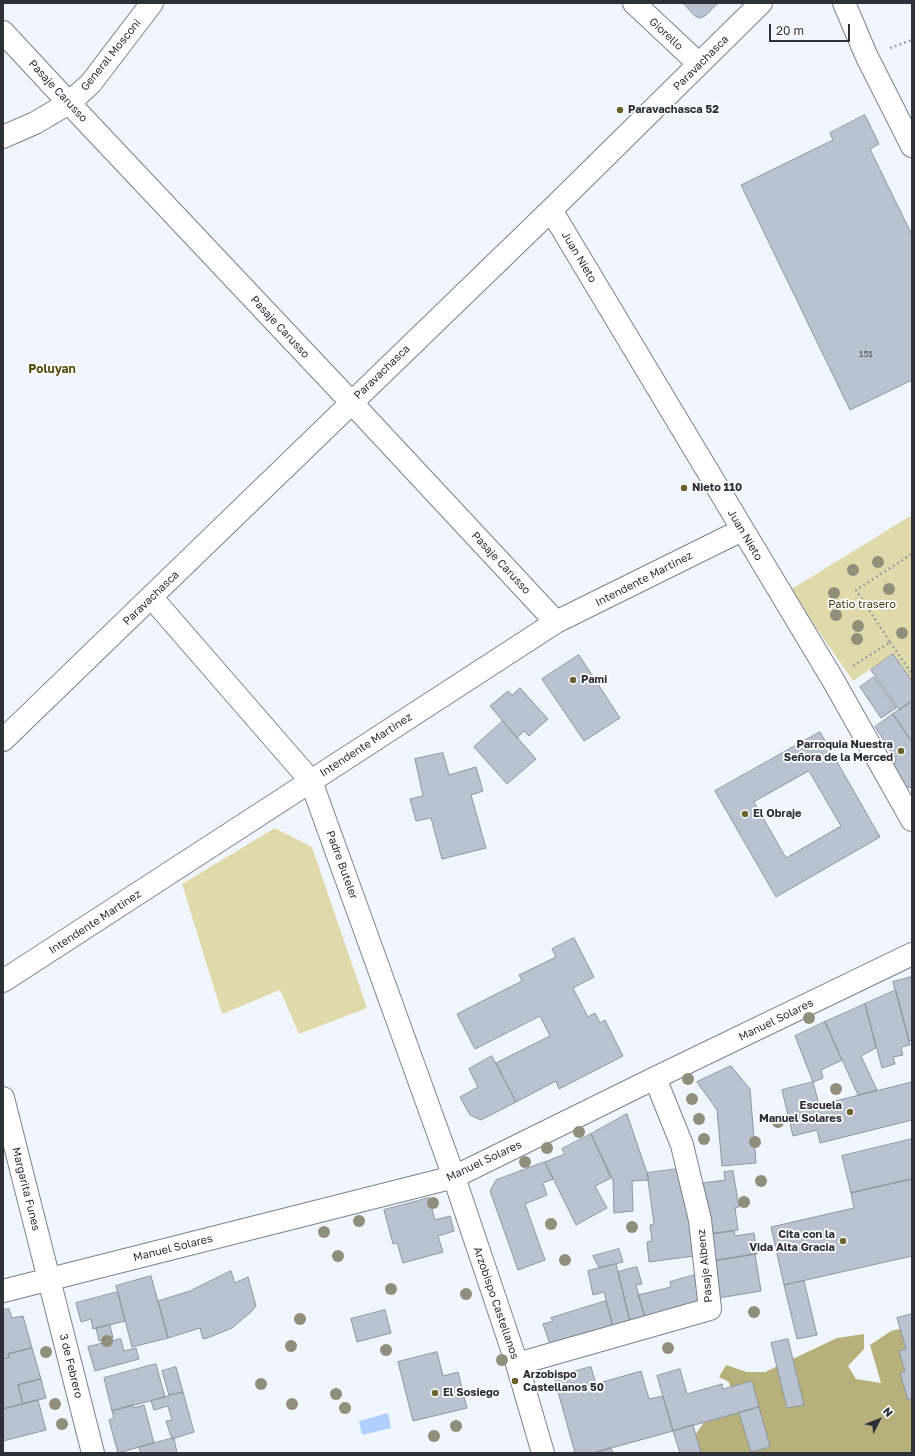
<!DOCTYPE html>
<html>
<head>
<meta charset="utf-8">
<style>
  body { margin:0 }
  #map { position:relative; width:915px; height:1456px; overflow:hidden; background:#f0f6fe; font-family:"Golos Text",sans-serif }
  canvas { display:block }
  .frame { position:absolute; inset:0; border:4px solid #2d3036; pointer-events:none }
  .north { position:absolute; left:859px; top:1400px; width:40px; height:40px; -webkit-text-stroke:3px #fff; paint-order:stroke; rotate:48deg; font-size:11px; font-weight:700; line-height:16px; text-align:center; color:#2d3036 }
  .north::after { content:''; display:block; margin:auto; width:14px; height:18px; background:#2d3036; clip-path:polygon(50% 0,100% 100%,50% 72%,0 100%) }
  .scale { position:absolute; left:769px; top:24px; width:81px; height:18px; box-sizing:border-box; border:2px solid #2d3036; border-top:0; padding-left:5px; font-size:12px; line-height:14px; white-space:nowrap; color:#2d3036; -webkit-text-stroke:3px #fff; paint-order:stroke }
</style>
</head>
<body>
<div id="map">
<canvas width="915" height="1456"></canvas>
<div class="frame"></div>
<div class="north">N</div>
<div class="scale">20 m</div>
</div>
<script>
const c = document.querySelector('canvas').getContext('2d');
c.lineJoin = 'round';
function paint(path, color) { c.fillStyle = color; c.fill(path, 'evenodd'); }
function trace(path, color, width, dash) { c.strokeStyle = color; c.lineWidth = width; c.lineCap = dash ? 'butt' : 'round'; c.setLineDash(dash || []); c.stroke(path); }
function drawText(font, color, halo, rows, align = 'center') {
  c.font = font + ' "Golos Text",sans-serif'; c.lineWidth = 3.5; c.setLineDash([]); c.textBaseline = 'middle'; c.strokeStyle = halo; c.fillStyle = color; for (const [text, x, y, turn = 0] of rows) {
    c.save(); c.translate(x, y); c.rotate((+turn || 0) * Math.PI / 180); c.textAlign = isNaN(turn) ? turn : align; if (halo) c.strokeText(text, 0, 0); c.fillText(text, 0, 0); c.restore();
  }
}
const green = new Path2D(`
  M912,515V681L893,654L853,681L790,590Z
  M275,828L312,847L367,1008L299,1034L280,990L222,1014L182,884Z`);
const forest = new Path2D(`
  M908,1327L912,1342V1453H679L684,1451L713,1409L733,1398L729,1382L719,1377L726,1365L747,1372H765L837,1338L864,1334V1349L848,1366L856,1379L881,1383L870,1345L891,1331Z`);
const water = new Path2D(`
  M388,1413L391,1428L362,1435L359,1421Z`);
const building = new Path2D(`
  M683,3H718L705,16L699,18L695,16Z
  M865,115L879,144L870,149L912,235V380L850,410L741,185L833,140L830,133Z
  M893,654L912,681V701L899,710L871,670Z
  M579,655L620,718L584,741L542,679Z
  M874,677L896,708L881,718L860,687Z
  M520,688L548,719L529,736L524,731L517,738L490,706L508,691L512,695Z
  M912,701V742L893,714Z
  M893,714L912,742V788L903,786L893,771L896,759L875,727Z
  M503,721L536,759L507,784L474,747Z
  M820,732L880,837L776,897L715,791ZM809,771L841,826L786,858L754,802Z
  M443,753L449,775L476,767L483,791L471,795L486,848L442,859L431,818L416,821L410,799L423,796L415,759Z
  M574,938L594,977L573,988L588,1017L595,1013L600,1023L605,1020L623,1056L559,1089L556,1081L516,1102L496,1063L550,1036L540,1016L475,1049L457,1014L522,981L519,975L556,957L552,949Z
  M911,977L912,982V1041H909L893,982Z
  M896,990L910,1045L901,1047L903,1055L893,1057L895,1064L882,1068L865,1004Z
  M865,1004L876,1048L861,1056L877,1090L858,1095L825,1022Z
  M825,1022L842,1060L821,1070L823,1078L813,1082L795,1036Z
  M492,1056L516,1102L481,1120L470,1115L460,1097L478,1087L469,1069Z
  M731,1066L750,1089L756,1163L722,1166L717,1110L697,1082Z
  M813,1082L819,1105L912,1082V1120L820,1143L817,1130L793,1136L782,1090Z
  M627,1114L647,1173L649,1180L632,1181L633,1211L614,1213L613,1180L591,1134Z
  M591,1134L611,1178L595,1186L607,1208L576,1225L545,1162L565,1154L562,1149Z
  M912,1139V1179L851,1193L842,1156Z
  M545,1162L553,1179L543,1183L547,1195L525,1204L545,1260L518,1270L490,1191L496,1180Z
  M686,1168L694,1256L649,1262L647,1242L652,1241L650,1225L654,1224L647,1173Z
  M733,1171L739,1207L735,1208L738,1230L711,1234L703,1183L725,1180L724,1172Z
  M912,1179V1256L784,1285L771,1227L854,1208L851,1193Z
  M429,1198L435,1220L450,1216L454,1231L438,1236L443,1252L403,1263L397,1243L393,1244L384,1210Z
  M734,1231L735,1236L754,1233L757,1254L714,1261L711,1234Z
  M619,1249L623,1262L599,1268L593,1256Z
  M755,1254L761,1291L713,1299L707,1262Z
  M616,1264L631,1326L614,1331L604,1292L593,1295L588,1271Z
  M637,1267L642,1284L636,1285L646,1321L631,1326L618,1272Z
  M231,1271L235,1283L248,1277L256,1306L251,1312L232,1328L210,1337L203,1339L200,1328L168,1338L158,1301L190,1291Z
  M695,1275L702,1304L646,1321L638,1295L671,1287L670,1282Z
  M151,1276L168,1338L132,1347L116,1286Z
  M804,1281L817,1335L797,1339L784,1285Z
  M118,1292L125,1321L93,1329L91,1319L81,1322L76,1303Z
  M606,1301L614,1331L552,1350L543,1324L553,1321L551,1318Z
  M9,1309L12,1318L23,1316L32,1348L8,1354L9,1357L3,1359V1310Z
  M385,1310L391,1333L357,1342L351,1319Z
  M912,1314V1399L908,1400L900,1373L905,1371L899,1351L906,1349L897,1318Z
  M110,1325L113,1338L99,1341L96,1328Z
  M121,1339L124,1351L136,1348L139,1359L95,1371L88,1347Z
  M788,1339L804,1405L787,1408L771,1343Z
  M32,1348L41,1379L18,1385L23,1404L3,1409V1359L9,1357L8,1354Z
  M437,1352L443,1376L458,1372L467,1408L413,1421L398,1362Z
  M156,1364L165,1397L112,1411L104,1378Z
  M176,1367L183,1392L169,1395L162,1371Z
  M591,1367L596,1384L641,1371L649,1399L663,1396L673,1431L593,1453H575L554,1377Z
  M680,1369L687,1394L722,1384L723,1389L752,1381L759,1407L673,1431L657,1376Z
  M41,1379L46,1398L23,1404L18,1385Z
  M183,1392L194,1432L172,1439L166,1421L172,1420L168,1406L154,1410L151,1401Z
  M38,1400L46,1430L3,1441V1409Z
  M133,1405L134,1408L144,1405L154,1443L118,1453L109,1420L114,1418L112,1411Z
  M759,1407L770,1447L751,1452L739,1413Z
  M693,1425L701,1453H680L673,1431Z
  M174,1438L177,1453H141L139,1447Z
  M611,1448L613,1453H593Z`);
const path = new Path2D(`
  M890,48L912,40
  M890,642L912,674
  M853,666L890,642L856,590L912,554`);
const minor = new Path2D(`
  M634,3L699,64
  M844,3L867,57L912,146
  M3,32L69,103L351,402L556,622
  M3,137L35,123L69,103L91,83L152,3
  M551,210L833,680L912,820
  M152,598L311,781L454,1177L517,1364L543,1453
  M3,740L551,210L761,3
  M3,981L556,622L742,530
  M3,1098L93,1453
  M3,1291L454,1177L655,1078L912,954
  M517,1364L710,1309L700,1220L682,1145L655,1078`);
const trees = [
  [878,562],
  [853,570],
  [889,589],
  [834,593],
  [836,615],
  [858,626],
  [902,633],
  [857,639],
  [809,1018],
  [688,1079],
  [836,1089],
  [692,1099],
  [699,1119],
  [778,1122],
  [579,1132],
  [704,1139],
  [755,1142],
  [547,1148],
  [525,1162],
  [761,1181],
  [744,1202],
  [433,1203],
  [359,1221],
  [551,1224],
  [632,1227],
  [324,1232],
  [338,1256],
  [565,1260],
  [391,1289],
  [466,1294],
  [754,1312],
  [300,1319],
  [107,1341],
  [291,1346],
  [668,1348],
  [386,1350],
  [46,1352],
  [502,1360],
  [261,1384],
  [336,1394],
  [55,1404],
  [292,1404],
  [345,1408],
  [62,1424],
  [456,1426],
  [434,1436]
];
const markers = [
  [620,110,4,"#6b632f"],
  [684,488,4,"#6b632f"],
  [573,680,4,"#6b632f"],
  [901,751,4,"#6b632f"],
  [745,814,4,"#6b632f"],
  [850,1112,4,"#6b632f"],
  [843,1241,4,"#6b632f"],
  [515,1381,4,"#6b632f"],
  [435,1393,4,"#6b632f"]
];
const numberNames = [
  ["151",866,354]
];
const streetNames = [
  ["Giorello",666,34,43],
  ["General Mosconi",111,55,-51],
  ["Paravachasca",701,63,-45],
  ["Pasaje Carusso",58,91,47],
  ["Juan Nieto",579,257,59],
  ["Pasaje Carusso",280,327,47],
  ["Paravachasca",382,372,-44],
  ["Juan Nieto",745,535,59],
  ["Pasaje Carusso",501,563,47],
  ["Intendente Martinez",644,579,-27],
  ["Paravachasca",151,598,-44],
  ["Intendente Martinez",366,745,-33],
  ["Padre Buteler",342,865,70],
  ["Intendente Martinez",95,922,-33],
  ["Manuel Solares",776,1020,-26],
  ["Manuel Solares",484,1161,-25],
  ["Margarita Funes",26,1189,76],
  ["Manuel Solares",173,1248,-14],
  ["Pasaje Albenz",705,1266,-96],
  ["Arzobispo Castellanos",496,1303,71],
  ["3 de Febrero",71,1366,76]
];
const poiNames = [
  ["Paravachasca 52",628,110],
  ["Nieto 110",692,488],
  ["Pami",581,680],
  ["Parroquia Nuestra",893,745,"right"],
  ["Señora de la Merced",893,758,"right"],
  ["El Obraje",753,814],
  ["Escuela",842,1106,"right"],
  ["Manuel Solares",842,1119,"right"],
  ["Cita con la",835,1235,"right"],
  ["Vida Alta Gracia",835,1248,"right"],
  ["Arzobispo",523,1375],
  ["Castellanos 50",523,1388],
  ["El Sosiego",443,1393]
];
const parkNames = [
  ["Patio trasero",862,605]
];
const neighbourhoodNames = [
  ["Poluyan",52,369]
];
paint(green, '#e0d9aa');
paint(forest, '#b8b07b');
paint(water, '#b0cffc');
paint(building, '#b9c2d0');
trace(building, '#8d96a3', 1);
trace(minor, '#79828e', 24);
trace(path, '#9ca1a8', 2.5, [2, 3]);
trace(minor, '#fff', 22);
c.fillStyle = '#908f7b';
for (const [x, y] of trees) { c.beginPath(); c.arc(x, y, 6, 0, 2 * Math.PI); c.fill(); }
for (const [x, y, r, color] of markers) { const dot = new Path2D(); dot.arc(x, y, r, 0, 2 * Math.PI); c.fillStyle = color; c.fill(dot); trace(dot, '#fff', 1.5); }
drawText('9px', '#50545c', null, numberNames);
drawText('11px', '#2d3036', '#fff', streetNames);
drawText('bold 11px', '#2d3036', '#fff', poiNames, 'left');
drawText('11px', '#423b10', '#fff', parkNames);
drawText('bold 12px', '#5a5112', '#fff', neighbourhoodNames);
</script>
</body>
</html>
